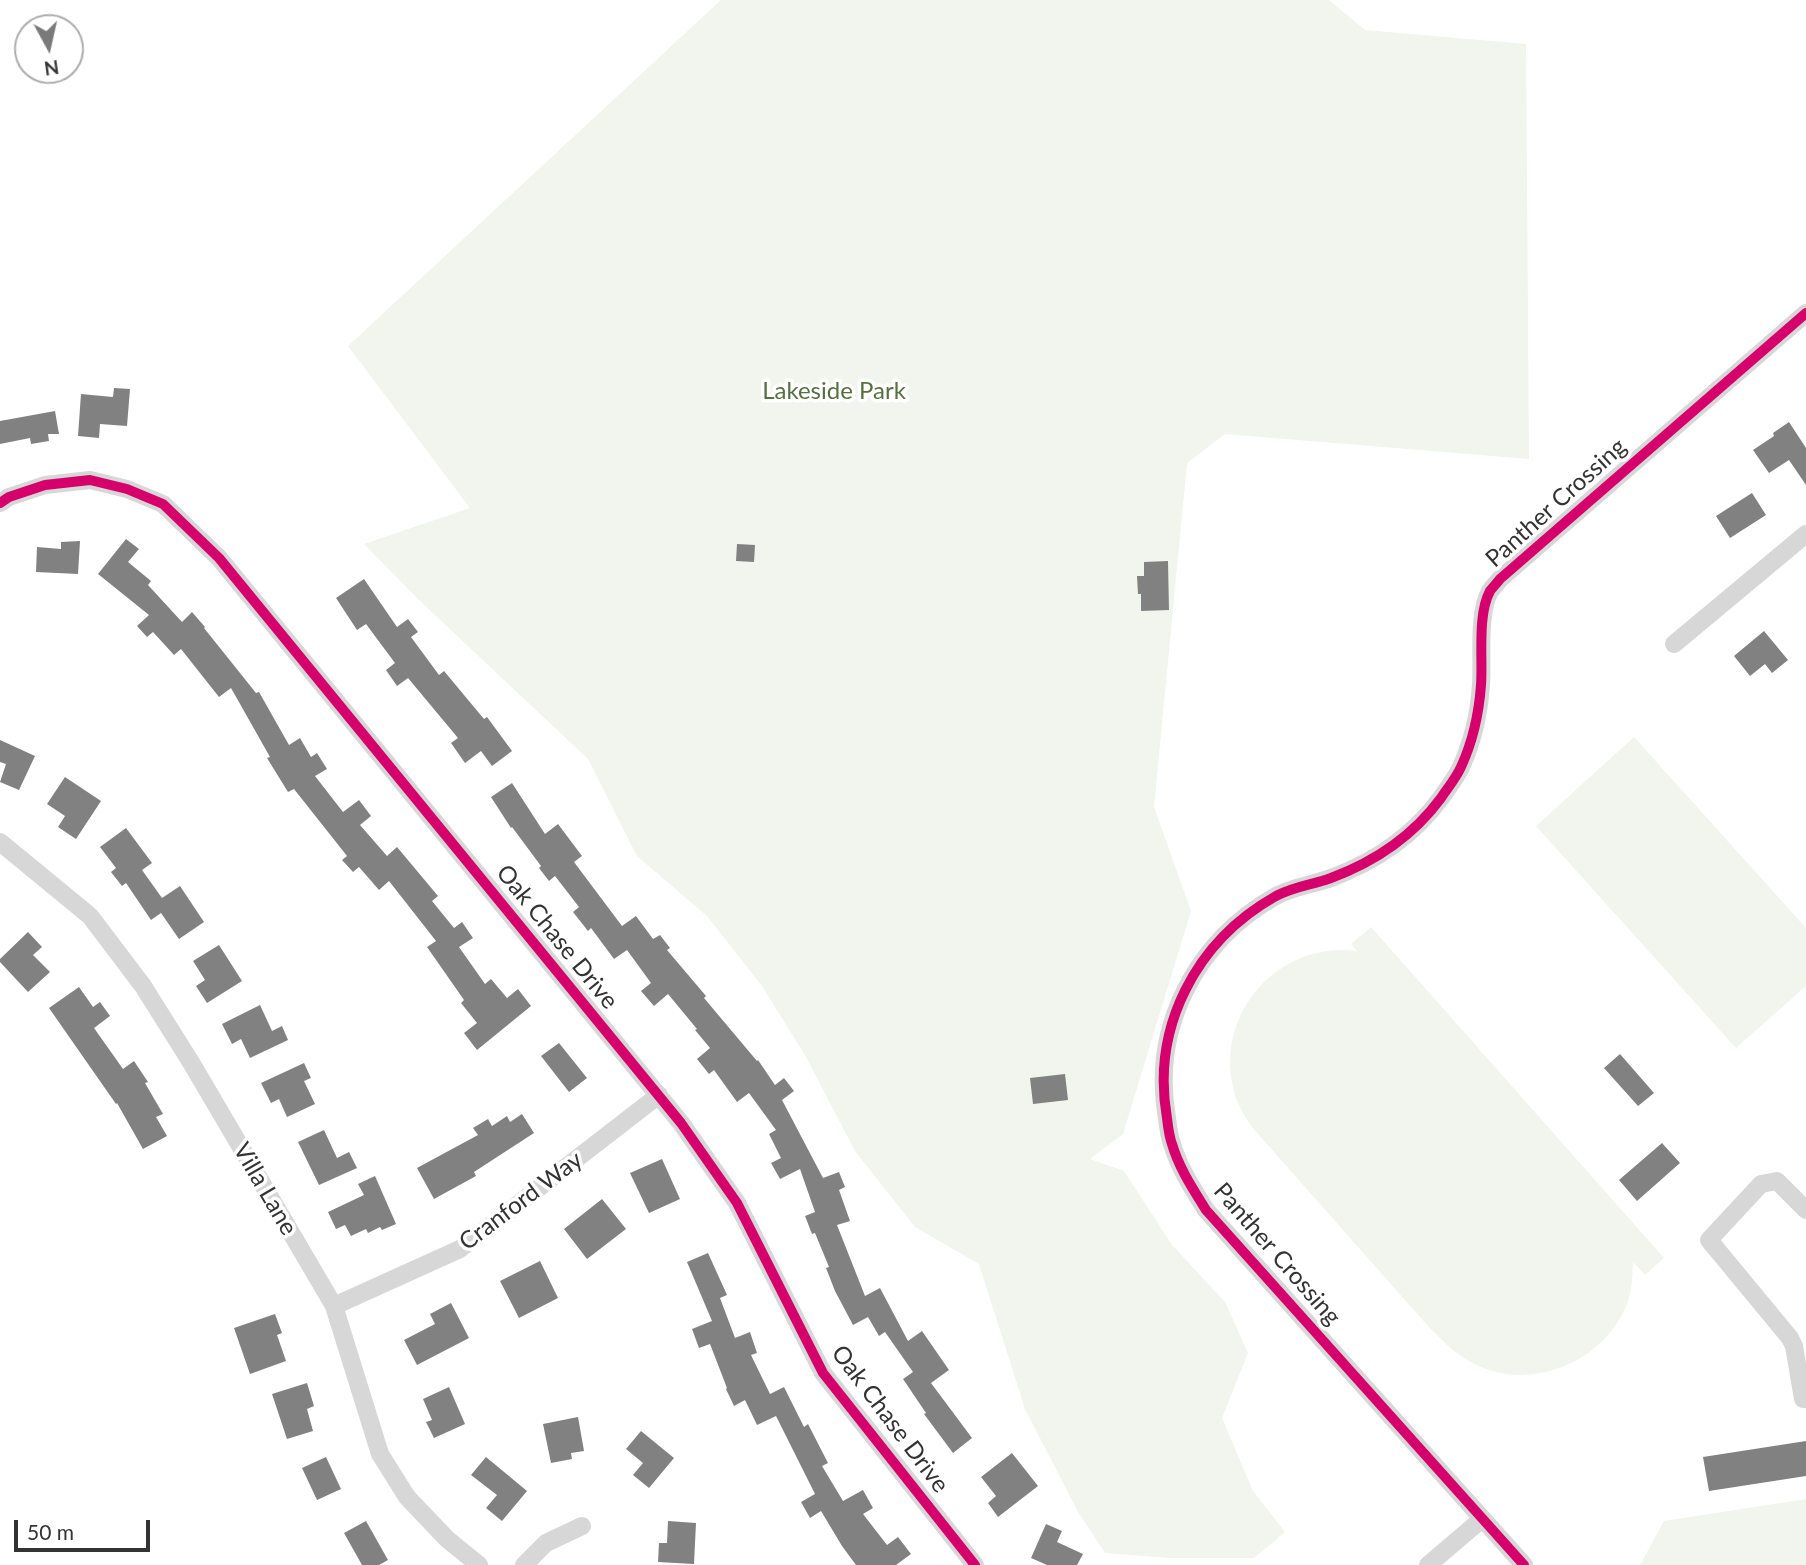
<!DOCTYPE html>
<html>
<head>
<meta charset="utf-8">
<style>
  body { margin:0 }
  #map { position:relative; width:1806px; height:1565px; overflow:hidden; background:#fff; font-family:Lato,sans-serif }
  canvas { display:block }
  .north { position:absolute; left:14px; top:14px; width:70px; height:70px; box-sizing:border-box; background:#fff; border:2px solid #adadad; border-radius:50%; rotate:172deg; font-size:19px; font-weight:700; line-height:28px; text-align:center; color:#333 }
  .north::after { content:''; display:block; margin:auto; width:24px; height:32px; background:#7a7a7a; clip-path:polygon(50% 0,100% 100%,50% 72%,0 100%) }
  .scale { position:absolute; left:14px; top:1520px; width:136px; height:32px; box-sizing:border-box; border:4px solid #333; border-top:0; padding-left:9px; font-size:21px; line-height:24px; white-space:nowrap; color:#333; -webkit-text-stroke:5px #fff; paint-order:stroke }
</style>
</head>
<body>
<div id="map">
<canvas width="1806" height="1565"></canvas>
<div class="north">N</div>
<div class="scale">50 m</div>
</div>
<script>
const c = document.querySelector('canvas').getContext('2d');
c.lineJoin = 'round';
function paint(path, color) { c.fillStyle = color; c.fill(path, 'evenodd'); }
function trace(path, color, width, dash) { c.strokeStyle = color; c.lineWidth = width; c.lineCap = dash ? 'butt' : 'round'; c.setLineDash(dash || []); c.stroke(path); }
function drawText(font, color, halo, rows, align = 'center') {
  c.font = font + ' Lato,sans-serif'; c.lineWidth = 7; c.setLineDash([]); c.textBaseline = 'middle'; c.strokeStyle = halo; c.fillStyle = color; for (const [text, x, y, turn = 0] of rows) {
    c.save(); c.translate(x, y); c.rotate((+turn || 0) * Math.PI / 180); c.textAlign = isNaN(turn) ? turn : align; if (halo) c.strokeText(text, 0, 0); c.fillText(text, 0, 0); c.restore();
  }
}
const green = new Path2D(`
  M721,0H1329L1365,30L1526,44L1529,459L1225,434L1187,463L1154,807L1191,911L1123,1134L1090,1159L1124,1171L1172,1245L1225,1302L1248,1353L1222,1418L1253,1491L1285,1532L1254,1558H1169L1105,1553L1078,1512L1025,1409L979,1264L915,1227L855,1151L806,1057L762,986L707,916L637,856L588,759L419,600L364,544L470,508L348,346Z
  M1634,737L1806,928V986L1736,1048L1536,826Z
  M1371,927L1664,1258L1645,1275L1633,1262C1632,1278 1632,1295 1625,1309C1597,1368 1520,1395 1464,1358C1451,1350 1439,1337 1428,1326L1251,1126C1243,1114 1236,1101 1233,1087C1216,1011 1280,941 1357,951L1351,944Z
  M1806,1499V1565H1640L1664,1521Z`);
const building = new Path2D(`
  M114,388L130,389L127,426L100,424L99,438L78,436L81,394L113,397Z
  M55,411L59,434H48L49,441L31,444L30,438L0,444V421Z
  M1789,422L1806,448V485L1789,460L1769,473L1753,450L1774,436L1773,433Z
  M1752,493L1766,515L1730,538L1716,516Z
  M126,539L139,549L128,562L151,581L148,585L182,622L192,612L205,627L204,628L256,693L259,692L289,745L300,738L311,757L317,753L327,769L315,776L343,812L359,800L371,816L360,825L387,856L397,847L438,896L432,901L454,928L462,922L473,938L459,947L485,984L491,979L507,998L518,989L531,1006L477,1050L464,1033L477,1023L461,1003L464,1000L427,947L436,941L389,881L379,890L359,867L353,872L342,860L347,856L294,789L288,792L267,758L270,757L231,688L219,697L181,649L174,655L153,632L147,637L137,626L149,615L98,574Z
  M80,541L78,574L36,572L37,547L61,549V542Z
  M737,544L755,545L754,562L736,561Z
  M1168,561L1169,610L1141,611V594H1138L1137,576H1144V562Z
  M364,579L397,627L408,619L418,632L411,637L439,675L444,671L484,719L487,717L512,751L492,766L481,751L465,763L451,743L458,738L408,678L397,686L386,670L395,663L366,624L357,630L336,598Z
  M1764,631L1788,660L1772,673L1765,664L1750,676L1734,656Z
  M0,740L35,756L19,790L0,782L6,764L0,762Z
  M65,777L101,801L76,839L58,827L65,816L47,804Z
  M512,783L545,834L558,824L582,856L574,862L622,926L636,916L653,939L660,935L670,948L667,950L706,996L704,998L757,1061L758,1060L775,1085L784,1078L794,1091L782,1100L823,1178L839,1172L845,1187L839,1190L850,1221L837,1225L865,1296L880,1288L908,1341L922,1331L949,1370L931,1383L972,1438L953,1453L924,1414L926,1413L903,1379L913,1372L885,1332L879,1336L868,1317L853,1325L835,1291L826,1268L829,1267L815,1233L812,1234L805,1216L815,1212L800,1169L780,1179L771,1163L781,1158L769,1134L776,1130L749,1093L737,1102L714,1070L709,1074L697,1059L710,1048L695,1030L697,1029L668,994L654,1006L641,991L651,983L627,950L614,959L591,928L588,931L573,912L579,907L555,876L549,881L539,868L541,866L512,827L511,828L491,797Z
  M126,828L152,863L142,870L162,898L180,886L204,922L179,939L161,913L151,920L126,883L122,886L111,872L116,868L100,847Z
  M28,932L42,947L33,955L50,972L28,992L0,962V959Z
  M219,945L242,981L207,1003L196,986L205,980L193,961Z
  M79,987L93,1007L100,1002L110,1016L94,1028L123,1069L134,1061L148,1082L145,1083L163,1114L156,1117L167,1136L143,1149L117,1103L116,1104L49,1008Z
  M260,1005L272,1031L282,1026L288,1040L250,1058L241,1039L232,1044L222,1024Z
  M559,1043L587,1078L569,1092L541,1056Z
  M1620,1054L1654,1093L1638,1106L1604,1068Z
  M304,1063L311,1078L304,1081L315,1104L287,1117L279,1099L271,1103L261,1083Z
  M1065,1074L1068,1100L1033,1104L1030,1078Z
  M522,1114L534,1133L474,1172L476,1176L434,1199L417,1168L478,1135L473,1128L488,1119L492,1126L507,1116L510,1122Z
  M324,1130L337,1158L349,1152L357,1168L319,1185L298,1142Z
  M1662,1143L1680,1163L1637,1201L1619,1180Z
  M662,1159L680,1199L649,1213L630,1173Z
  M375,1176L396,1224L382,1230L380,1227L368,1233L366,1229L351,1236L345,1225L336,1229L328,1212L364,1195L358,1184Z
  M602,1199L626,1229L587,1259L564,1229Z
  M708,1253L727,1295L720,1298L735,1338L750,1332L757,1353L751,1355L770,1394L784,1387L804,1427L808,1424L828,1463L822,1466L843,1501L863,1490L873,1508L863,1514L887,1545L898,1537L911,1554L896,1565H856L842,1546L821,1511L810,1518L801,1502L815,1494L776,1416L757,1425L745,1400L734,1406L726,1389L727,1388L710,1344L699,1348L692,1329L712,1321L687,1262Z
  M540,1261L558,1298L519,1318L500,1281Z
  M451,1303L469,1338L417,1365L404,1340L435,1324L430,1314Z
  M275,1314L282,1333L277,1335L286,1361L250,1374L234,1328Z
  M307,1383L314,1406L307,1409L313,1431L287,1439L272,1394Z
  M449,1387L465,1424L434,1438L426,1422L432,1420L423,1399Z
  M578,1417L584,1451L571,1453L572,1459L551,1463L543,1424Z
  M641,1431L674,1458L649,1488L633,1475L643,1463L626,1449Z
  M1806,1441V1476L1709,1491L1703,1457Z
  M1012,1453L1038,1486L998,1517L988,1503L996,1496L981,1477Z
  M326,1457L341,1489L317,1500L302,1468Z
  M486,1457L527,1491L502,1521L486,1508L497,1495L471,1475Z
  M366,1521L388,1560L379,1565H362L344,1533Z
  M668,1521L696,1523L694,1564L658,1562L659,1543H667Z
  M1046,1524L1062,1531L1057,1542L1083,1554L1077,1565H1047L1031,1558Z`);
const minor = new Path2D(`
  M0,503L9,497L45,485L90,480L127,489L163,504L219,558L681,1123L737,1203L823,1373L975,1565
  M1674,644L1806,534
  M0,842L90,916L143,986L192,1064L334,1306L380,1454L407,1497L447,1539L479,1565
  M1806,1210L1777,1181L1761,1184L1709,1240L1790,1338L1794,1346L1803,1399H1806
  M334,1306L460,1249L659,1095
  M524,1565L546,1543L582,1526
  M1428,1565L1482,1519
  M1524,1565L1206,1210C1193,1189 1179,1168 1172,1144C1169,1136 1168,1127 1167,1118C1151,1027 1196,941 1276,896C1295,886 1312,885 1331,878C1374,862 1413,836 1441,798C1447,789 1456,778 1461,767C1472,743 1479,713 1481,685C1483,659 1477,615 1490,591C1493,587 1497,583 1500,579L1806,313`);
const cycleway = new Path2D(`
  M0,503L9,497L45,485L90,480L127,489L163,504L219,558L681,1123L737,1203L823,1373L975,1565
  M1524,1565L1206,1210C1193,1189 1179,1168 1172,1144C1169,1136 1168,1127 1167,1118C1151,1027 1196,941 1276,896C1295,886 1312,885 1331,878C1374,862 1413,836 1441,798C1447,789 1456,778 1461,767C1472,743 1479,713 1481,685C1483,659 1477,615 1490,591C1493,587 1497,583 1500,579L1806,313`);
const parkNames = [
  ["Lakeside Park",834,391]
];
const streetNames = [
  ["Panther Crossing",1556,503,-42],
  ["Oak Chase Drive",557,937,51],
  ["Villa Lane",265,1189,60],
  ["Cranford Way",521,1201,-37],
  ["Panther Crossing",1277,1254,49],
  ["Oak Chase Drive",890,1419,53]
];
paint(green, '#f1f5ed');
paint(building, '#818181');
trace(minor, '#d7d7d7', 18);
trace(cycleway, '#d6006c', 10);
drawText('24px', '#56703f', '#fff', parkNames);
drawText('24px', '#333', '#fff', streetNames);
</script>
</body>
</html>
